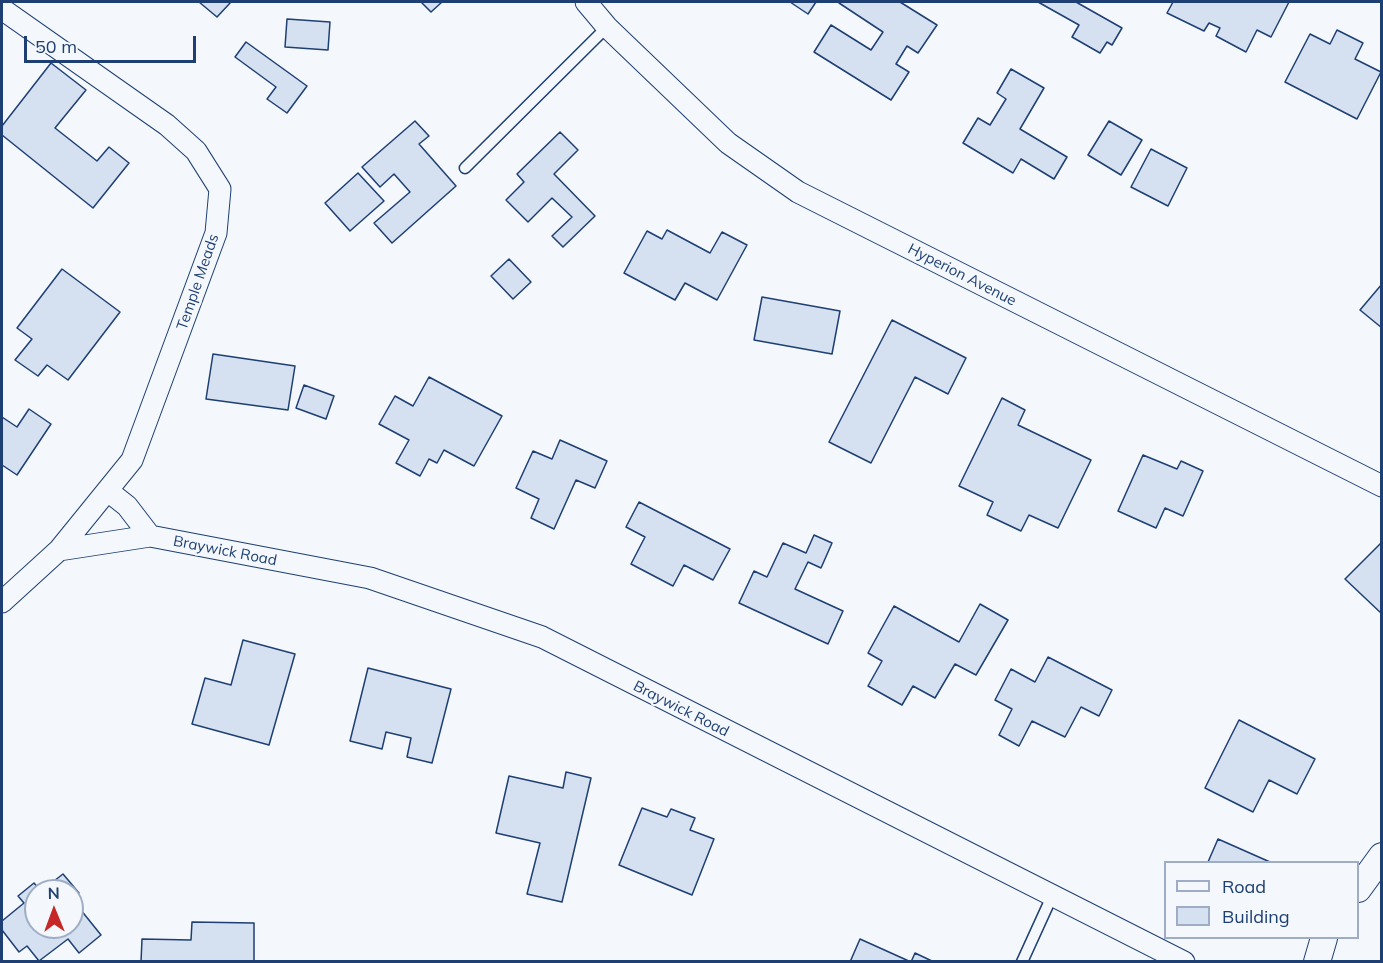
<!DOCTYPE html>
<html>
<head>
<meta charset="utf-8">
<style>
  body { margin:0 }
  #map { position:relative; width:1383px; height:963px; overflow:hidden; background:#f4f7fb; font-family:Mulish,sans-serif }
  canvas { display:block }
  .frame { position:absolute; inset:0; border:3px solid #1d3f73; pointer-events:none }
  .legend { position:absolute; left:1164px; top:861px; width:195px; height:78px; box-sizing:border-box; background:#f4f7fb; border:2px solid #9eadc5; margin:0; padding:8px 10px; list-style:none; font-size:18px; color:#1d3f73 }
  .legend li { display:flex; align-items:center; gap:12px; height:30px }
  .legend b { width:30px; border:2px solid #9eadc5 }
  .north { position:absolute; left:24px; top:879px; width:60px; height:60px; box-sizing:border-box; background:#f4f7fb; border:2px solid #9eadc5; border-radius:50%; rotate:359deg; font-size:16px; font-weight:700; line-height:24px; text-align:center; color:#1d3f73 }
  .north::after { content:''; display:block; margin:auto; width:21px; height:27px; background:#c62828; clip-path:polygon(50% 0,100% 100%,50% 72%,0 100%) }
  .scale { position:absolute; left:24px; top:36px; width:172px; height:27px; box-sizing:border-box; border:3px solid #1d3f73; border-top:0; padding-left:8px; font-size:18px; line-height:21px; white-space:nowrap; color:#1d3f73; -webkit-text-stroke:4px #f4f7fb; paint-order:stroke }
</style>
</head>
<body>
<div id="map">
<canvas width="1383" height="963"></canvas>
<div class="frame"></div>
<ul class="legend">
<li><b style="height:8px;background:#f4f7fb"></b>Road</li>
<li><b style="height:16px;background:#d5e0f0"></b>Building</li>
</ul>
<div class="north">N</div>
<div class="scale">50 m</div>
</div>
<script>
const c = document.querySelector('canvas').getContext('2d');
c.lineJoin = 'round';
function paint(path, color) { c.fillStyle = color; c.fill(path, 'evenodd'); }
function trace(path, color, width, dash) { c.strokeStyle = color; c.lineWidth = width; c.lineCap = dash ? 'butt' : 'round'; c.setLineDash(dash || []); c.stroke(path); }
function drawText(font, color, halo, rows, align = 'center') {
  c.font = font + ' Mulish,sans-serif'; c.lineWidth = 4.5; c.setLineDash([]); c.textBaseline = 'middle'; c.strokeStyle = halo; c.fillStyle = color; for (const [text, x, y, turn = 0] of rows) {
    c.save(); c.translate(x, y); c.rotate((+turn || 0) * Math.PI / 180); c.textAlign = isNaN(turn) ? turn : align; if (halo) c.strokeText(text, 0, 0); c.fillText(text, 0, 0); c.restore();
  }
}
const building = new Path2D(`
  M199,2H231L217,17Z
  M421,2H442L431,12Z
  M790,2H816L808,14Z
  M840,2H900L937,25L918,53L907,46L896,64L909,72L891,100L814,52L831,25L871,50L883,32L839,3Z
  M1038,2H1076L1122,28L1112,45L1107,42L1100,53L1072,37L1079,25Z
  M1173,2H1289L1271,37L1257,30L1246,52L1216,36L1220,28L1209,23L1204,31L1167,13Z
  M287,19L330,22L328,50L285,47Z
  M1337,30L1363,43L1355,59L1381,72L1357,119L1285,82L1310,34L1330,44Z
  M246,42L307,86L287,113L267,99L276,87L235,57Z
  M51,63L86,90L55,128L97,161L109,147L129,163L93,208L2,135V126Z
  M1011,69L1044,88L1020,129L1067,157L1054,179L1021,159L1013,173L963,143L978,118L990,125L1006,99L997,93Z
  M415,121L429,136L419,144L456,186L392,243L374,223L410,192L394,174L380,187L362,167Z
  M1109,121L1142,140L1121,175L1088,155Z
  M560,132L578,150L554,174L595,216L563,247L552,236L572,217L552,198L528,222L506,200L524,182L517,174Z
  M1151,149L1187,168L1168,206L1131,187Z
  M358,173L384,201L350,231L325,203Z
  M667,230L710,253L722,232L747,245L717,300L685,283L675,300L624,273L647,231L662,239Z
  M509,259L531,282L513,299L491,276Z
  M62,269L120,312L68,380L47,365L38,376L15,360L32,339L17,328Z
  M1382,284V328L1360,310Z
  M762,297L840,311L832,354L754,340Z
  M892,320L966,358L948,394L915,377L871,463L829,442Z
  M213,354L295,366L288,410L206,399Z
  M429,377L502,416L474,466L444,450L437,463L429,459L420,476L396,463L409,440L379,424L395,396L413,406Z
  M304,385L334,396L326,419L296,408Z
  M1002,398L1025,410L1018,425L1091,460L1058,528L1029,515L1021,531L987,515L993,502L959,486Z
  M29,409L51,424L17,475L2,465V417L17,427Z
  M560,440L607,461L595,488L576,480L554,529L531,518L539,499L516,488L533,451L552,459Z
  M1143,455L1177,469L1181,461L1203,471L1183,516L1165,508L1156,528L1118,511Z
  M639,502L730,549L713,580L684,565L673,586L631,564L645,537L626,527Z
  M814,535L832,543L821,568L808,562L795,589L843,611L828,644L739,603L754,571L767,577L783,543L806,553Z
  M1382,542V614L1345,579Z
  M980,604L1008,620L976,675L955,664L935,698L913,686L902,705L868,686L882,661L868,653L894,606L959,642Z
  M243,640L295,654L269,745L192,724L205,678L231,685Z
  M1048,657L1112,690L1099,716L1081,707L1065,737L1032,721L1019,746L999,735L1012,709L995,700L1011,669L1035,682Z
  M368,668L451,689L432,763L407,757L411,738L386,732L382,749L350,741Z
  M1239,720L1315,759L1297,794L1269,780L1253,812L1205,788Z
  M566,772L591,778L562,902L527,894L540,843L496,833L509,776L563,788Z
  M642,808L667,817L671,809L695,818L690,830L714,839L692,895L619,865Z
  M1218,839L1270,862H1208Z
  M63,874L79,893L72,899L101,935L79,953L68,939L39,961L27,946L19,952L2,930V921L24,903L18,896L34,883L41,891H36V927H72V891H41Z
  M192,922L254,923V962H141L142,939L191,940Z
  M860,939L911,962H850Z
  M915,953L934,962H911Z`);
const service = new Path2D(`
  M465,168L607,27
  M1022,962L1053,894`);
const minor = new Path2D(`
  M586,2L607,27L728,143L798,192L1382,486
  M2,9L167,125L196,151L220,189L216,233L132,460L59,550L2,602
  M108,491L127,506L150,536
  M59,550L150,536L370,578L542,637L1184,962`);
const tertiary = new Path2D(`
  M1358,889L1382,856
  M1317,962L1324,938`);
const streetNames = [
  ["Hyperion Avenue",962,275,27],
  ["Temple Meads",198,282,-71],
  ["Braywick Road",225,551,11],
  ["Braywick Road",681,709,27]
];
paint(building, '#d5e0f0');
trace(building, '#1d3f73', 1.5);
trace(service, '#1d3f73', 13);
trace(minor, '#1d3f73', 23);
trace(tertiary, '#1d3f73', 28);
trace(service, '#f4f7fb', 10);
trace(minor, '#f4f7fb', 21);
trace(tertiary, '#f4f7fb', 26);
drawText('15px', '#1d3f73', '#f4f7fb', streetNames);
</script>
</body>
</html>
